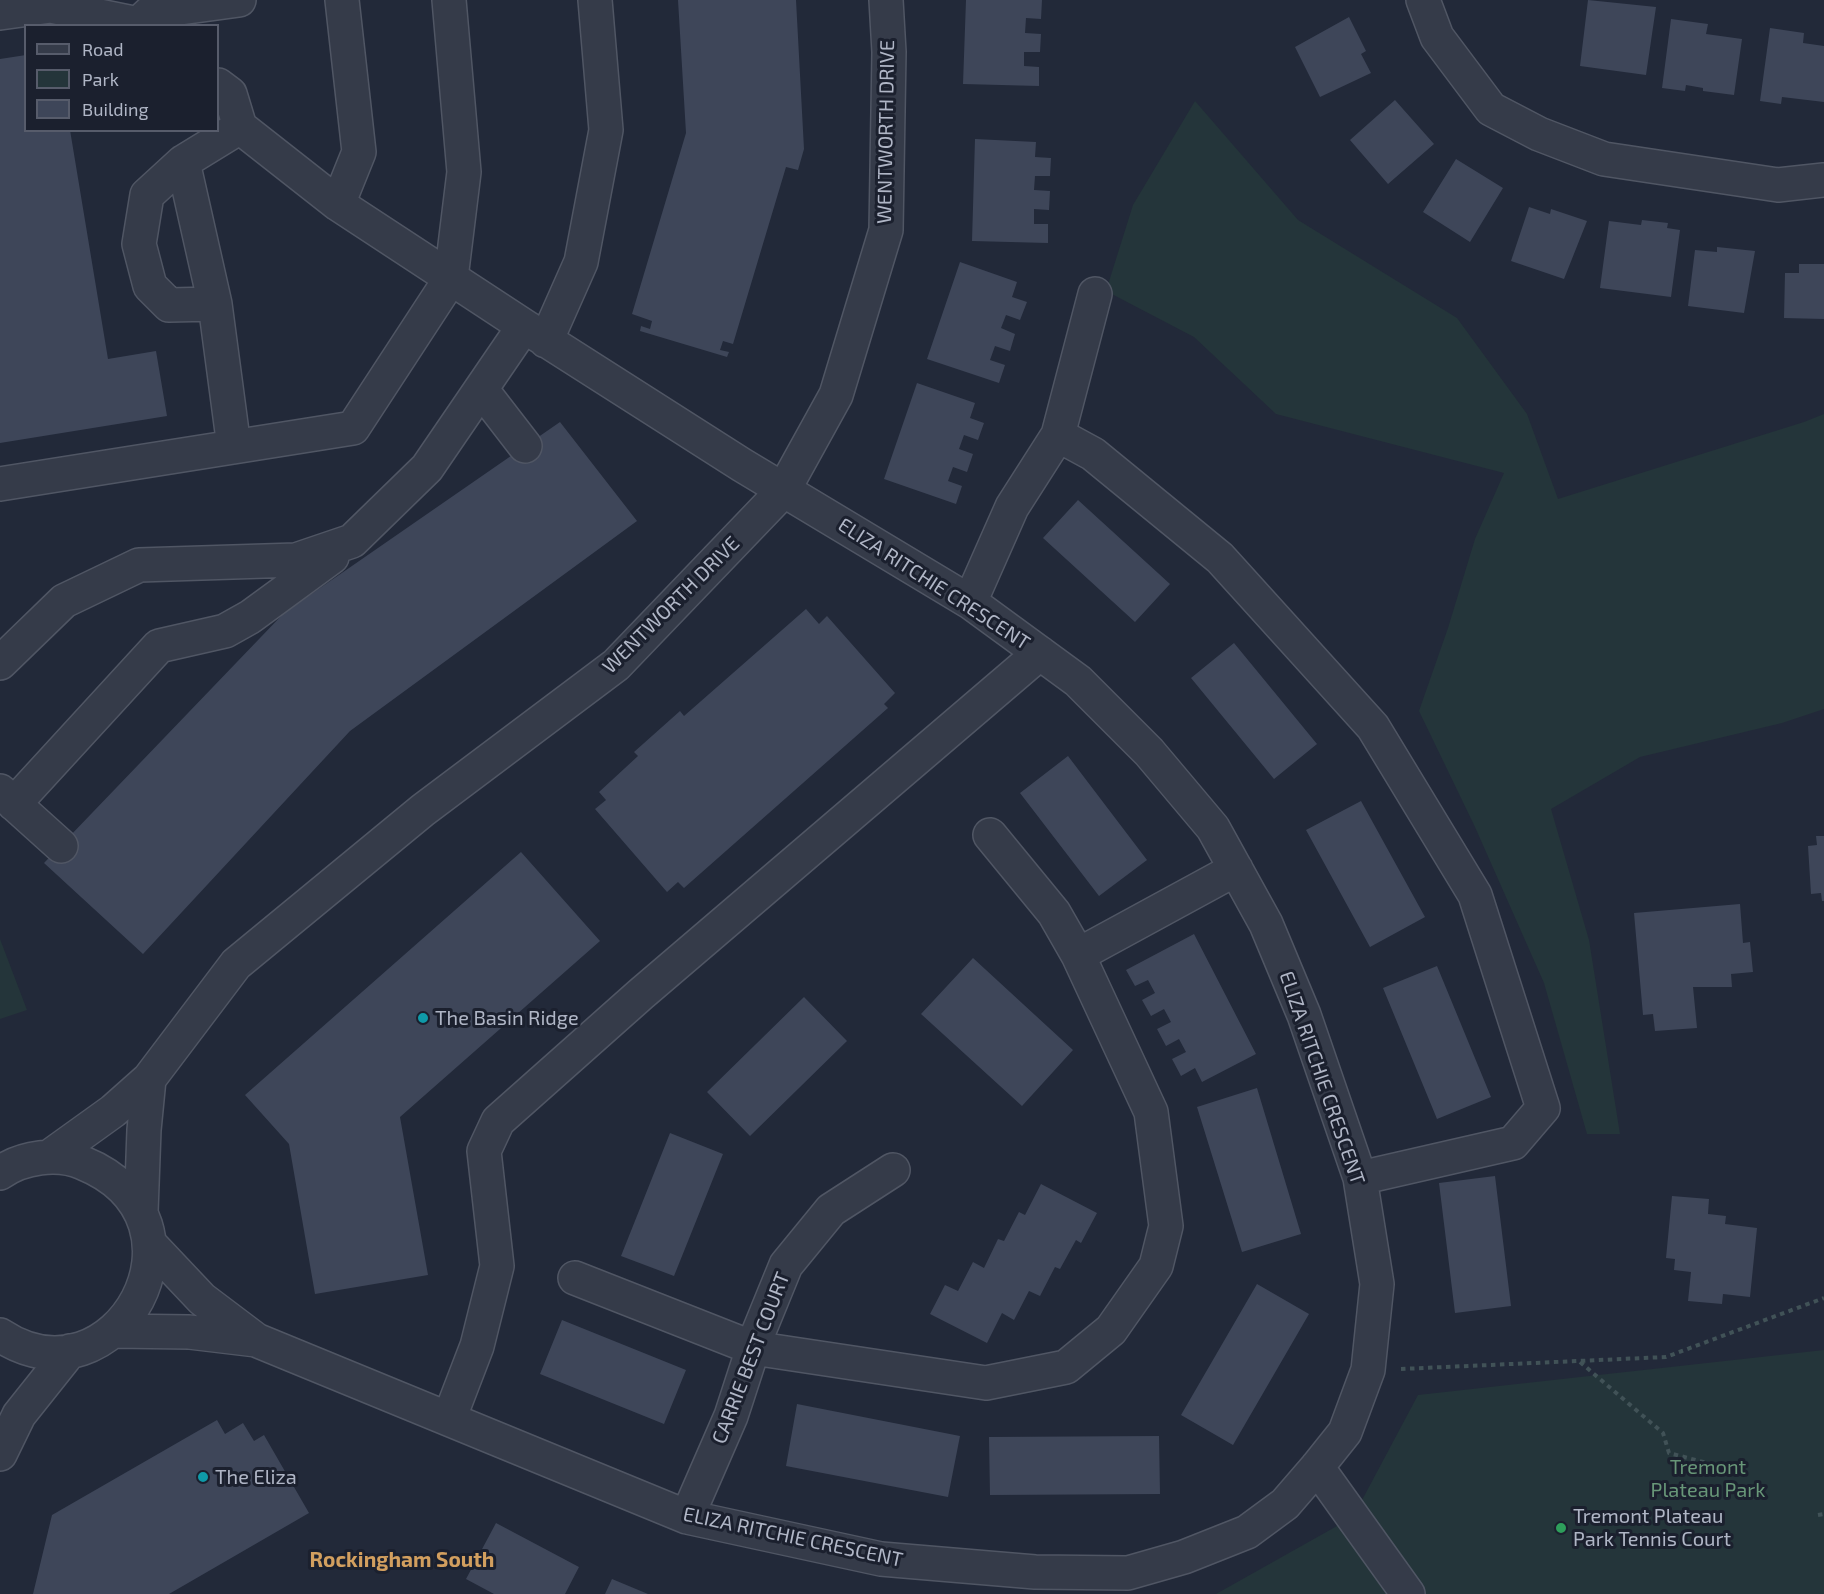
<!DOCTYPE html>
<html>
<head>
<meta charset="utf-8">
<style>
  body { margin:0 }
  #map { position:relative; width:1824px; height:1594px; overflow:hidden; background:#222939; font-family:"Exo 2",sans-serif }
  canvas { display:block }
  .legend { position:absolute; left:24px; top:24px; width:195px; height:108px; box-sizing:border-box; background:#1b202e; border:2px solid #575c6b; margin:0; padding:8px 10px; list-style:none; font-size:18px; color:#b0b6c6 }
  .legend li { display:flex; align-items:center; gap:12px; height:30px }
  .legend b { width:30px; border:2px solid #575c6b }
</style>
</head>
<body>
<div id="map">
<canvas width="1824" height="1594"></canvas>
<ul class="legend">
<li><b style="height:8px;background:#353b49"></b>Road</li>
<li><b style="height:16px;background:#24353a"></b>Park</li>
<li><b style="height:16px;background:#3e4659"></b>Building</li>
</ul>
</div>
<script>
const c = document.querySelector('canvas').getContext('2d');
c.lineJoin = 'round';
function paint(path, color) { c.fillStyle = color; c.fill(path, 'evenodd'); }
function trace(path, color, width, dash) { c.strokeStyle = color; c.lineWidth = width; c.lineCap = dash ? 'butt' : 'round'; c.setLineDash(dash || []); c.stroke(path); }
function drawText(font, color, halo, rows, align = 'center') {
  c.font = font + ' "Exo 2",sans-serif'; c.lineWidth = 6; c.setLineDash([]); c.textBaseline = 'middle'; c.strokeStyle = halo; c.fillStyle = color; for (const [text, x, y, turn = 0] of rows) {
    c.save(); c.translate(x, y); c.rotate((+turn || 0) * Math.PI / 180); c.textAlign = isNaN(turn) ? turn : align; if (halo) c.strokeText(text, 0, 0); c.fillText(text, 0, 0); c.restore();
  }
}
const green = new Path2D(`
  M1195,101L1298,220L1457,318L1527,414L1558,499L1804,422L1824,414V709L1782,723L1640,757L1551,809L1589,940L1620,1134H1587L1544,983L1475,827L1419,711L1448,628L1475,539L1504,473L1276,414L1194,337L1106,291L1133,205Z
  M0,939L27,1010L0,1019Z
  M1824,1350V1594H1216L1353,1517L1418,1395Z`);
const building = new Path2D(`
  M678,0H796L804,149L798,170L786,167L733,344L723,341L720,350L729,352L727,357L640,331L641,326L650,329L652,321L632,314L686,133Z
  M966,0H1042L1041,19L1026,18L1025,33L1041,34L1040,52H1024V66L1039,67V86L963,84Z
  M1588,0L1656,7L1646,75L1580,66Z
  M1349,17L1366,51L1361,54L1371,73L1320,97L1295,47Z
  M1671,19L1708,24L1706,34L1742,39L1734,95L1703,91V88L1686,85L1685,91L1662,88Z
  M1770,28L1804,33L1803,43L1824,46V102L1782,97L1781,104L1760,101Z
  M26,55V130H70L108,359L156,351L167,416L0,443V59Z
  M1395,100L1434,144L1388,184L1350,140Z
  M975,139L1036,142L1035,157L1051,158L1050,176H1035L1034,190L1050,191L1049,210L1034,209V224H1048V243L972,241Z
  M1456,159L1503,188L1470,242L1423,212Z
  M1529,207L1550,214L1551,209L1587,221L1564,279L1511,261Z
  M1642,220L1668,223L1667,228L1680,230L1671,297L1600,288L1609,221L1641,225Z
  M1717,247L1755,251L1744,313L1688,306L1695,250L1717,252Z
  M960,262L1017,282L1012,297L1027,302L1020,320L1006,315L1001,328L1015,334L1010,351L995,346L990,360L1005,365L999,383L927,359Z
  M1799,264H1824V319L1784,318L1785,273H1799Z
  M917,383L975,403L970,418L984,423L978,440L964,435L959,449L973,454L967,472L953,467L948,481L962,486L956,504L884,479Z
  M560,422L637,521L350,731L143,954L44,863L284,613Z
  M1078,500L1170,584L1135,622L1043,538Z
  M806,609L819,624L827,616L895,693L884,704L888,708L684,888L678,882L667,892L595,809L606,800L599,792L638,756L634,752L680,711L684,716Z
  M1234,643L1317,744L1274,779L1191,678Z
  M1068,756L1147,860L1099,896L1020,793Z
  M1361,801L1425,917L1370,947L1306,830Z
  M1816,836H1824V901H1822L1821,893L1811,894L1808,846L1817,845Z
  M521,852L600,941L400,1117L428,1275L315,1294L289,1144L245,1095Z
  M1740,904L1743,943L1750,942L1753,972L1731,974L1732,987H1693L1697,1028L1655,1031L1653,1014L1643,1015L1634,913Z
  M1194,934L1256,1054L1202,1082L1195,1068L1181,1076L1172,1059L1186,1052L1179,1039L1166,1046L1157,1029L1171,1022L1164,1009L1151,1016L1142,1000L1155,993L1148,980L1135,986L1126,970Z
  M973,958L1073,1050L1022,1106L921,1014Z
  M1437,966L1491,1097L1437,1119L1383,988Z
  M804,997L847,1041L750,1136L707,1092Z
  M1257,1088L1301,1234L1242,1252L1197,1107Z
  M670,1133L723,1154L674,1276L621,1256Z
  M1495,1176L1511,1306L1455,1313L1439,1183Z
  M1041,1184L1097,1213L1081,1243L1076,1240L1060,1269L1055,1267L1040,1296L1029,1291L1014,1320L1002,1313L987,1343L930,1314L945,1285L958,1291L973,1262L984,1268L998,1239L1004,1241L1019,1212L1025,1215Z
  M1672,1196L1709,1199L1708,1214L1726,1216L1725,1224L1757,1228L1750,1297L1723,1294L1722,1304L1688,1301L1691,1272L1674,1270L1675,1259L1666,1258Z
  M1257,1284L1309,1314L1233,1445L1181,1415Z
  M562,1320L686,1370L664,1424L540,1374Z
  M797,1404L960,1436L948,1497L786,1466Z
  M217,1420L225,1434L243,1423L254,1441L264,1435L309,1513L169,1594H33L52,1515Z
  M1159,1436L1160,1494L990,1495L989,1437Z
  M496,1523L579,1567L565,1594H494L466,1579Z
  M612,1579L648,1594H605Z`);
const path = new Path2D(`
  M1580,1362L1663,1433L1669,1453L1722,1467
  M1401,1369L1666,1357L1824,1298
  M1818,1515L1824,1514`);
const minor = new Path2D(`
  M1423,0L1437,37L1491,109L1539,134L1604,159L1778,185L1824,180
  M0,13L51,6L138,24L151,12L239,0
  M183,162L147,195L139,244L150,286L169,305L215,304
  M338,204L359,152L342,0
  M546,341L581,262L606,130L595,0
  M481,389L525,446
  M1058,435L1093,454L1220,558L1373,727L1475,895L1543,1108L1513,1143L1360,1178
  M234,447L215,304L183,162L240,127
  M0,484L353,428L451,278L464,172L449,0
  M970,602L1012,507L1058,435L1095,294
  M0,663L64,601L139,565L296,560L352,541L427,468L524,326
  M0,791L61,846
  M14,804L159,646L225,631L250,617L332,557
  M1078,955L1236,869
  M49,1157L113,1111L149,1079L236,964L423,810L616,665L783,491L836,395L886,230L889,52L886,0
  M0,1173C22,1157 58,1152 83,1163C223,1220 116,1412 0,1335
  M141,1212L144,1130L149,1079
  M150,1244L202,1299L255,1339
  M575,1278L753,1348L986,1383L1066,1367L1111,1330L1156,1266L1166,1226L1151,1112L1078,955L1054,913L990,835
  M114,1331L189,1332L256,1340L687,1517L881,1559L1035,1572L1128,1573L1184,1557L1247,1532L1285,1504L1317,1467L1345,1432L1368,1370L1377,1284L1360,1178L1304,1015L1266,924L1213,828L1149,752L1078,681L970,602L742,465L524,326L338,204L240,127L230,94L218,85
  M449,1419L477,1346L497,1266L484,1151L498,1121L641,994L1040,653
  M0,1454L19,1415L70,1351
  M1317,1467L1408,1594
  M687,1517L731,1416L757,1336L786,1265L831,1210L893,1170`);
const markers = [
  [423,1018,6,"#0f9aa8"],
  [203,1477,6,"#0f9aa8"],
  [1561,1528,6,"#2e9e5b"]
];
const streetNames = [
  ["WENTWORTH DRIVE",886,132,-89],
  ["ELIZA RITCHIE CRESCENT",934,584,33],
  ["WENTWORTH DRIVE",671,605,-45],
  ["ELIZA RITCHIE CRESCENT",1322,1078,71],
  ["CARRIE BEST COURT",751,1358,-69],
  ["ELIZA RITCHIE CRESCENT",793,1537,12]
];
const poiNames = [
  ["The Basin Ridge",435,1018],
  ["The Eliza",215,1477],
  ["Tremont Plateau",1573,1516],
  ["Park Tennis Court",1573,1539]
];
const parkNames = [
  ["Tremont",1708,1467],
  ["Plateau Park",1708,1490]
];
const neighbourhoodNames = [
  ["Rockingham South",402,1560]
];
paint(green, '#24353a');
paint(building, '#3e4659');
trace(minor, '#505664', 36);
trace(path, '#415257', 4, [4.5, 4.5]);
trace(minor, '#353b49', 33);
for (const [x, y, r, color] of markers) { const dot = new Path2D(); dot.arc(x, y, r, 0, 2 * Math.PI); c.fillStyle = color; c.fill(dot); trace(dot, '#1b202e', 2); }
drawText('20px', '#b0b6c6', '#1b202e', streetNames);
drawText('20px', '#b0b6c6', '#1b202e', poiNames, 'left');
drawText('20px', '#689678', '#1b202e', parkNames);
drawText('bold 21px', '#d29f5f', '#1b202e', neighbourhoodNames);
</script>
</body>
</html>
